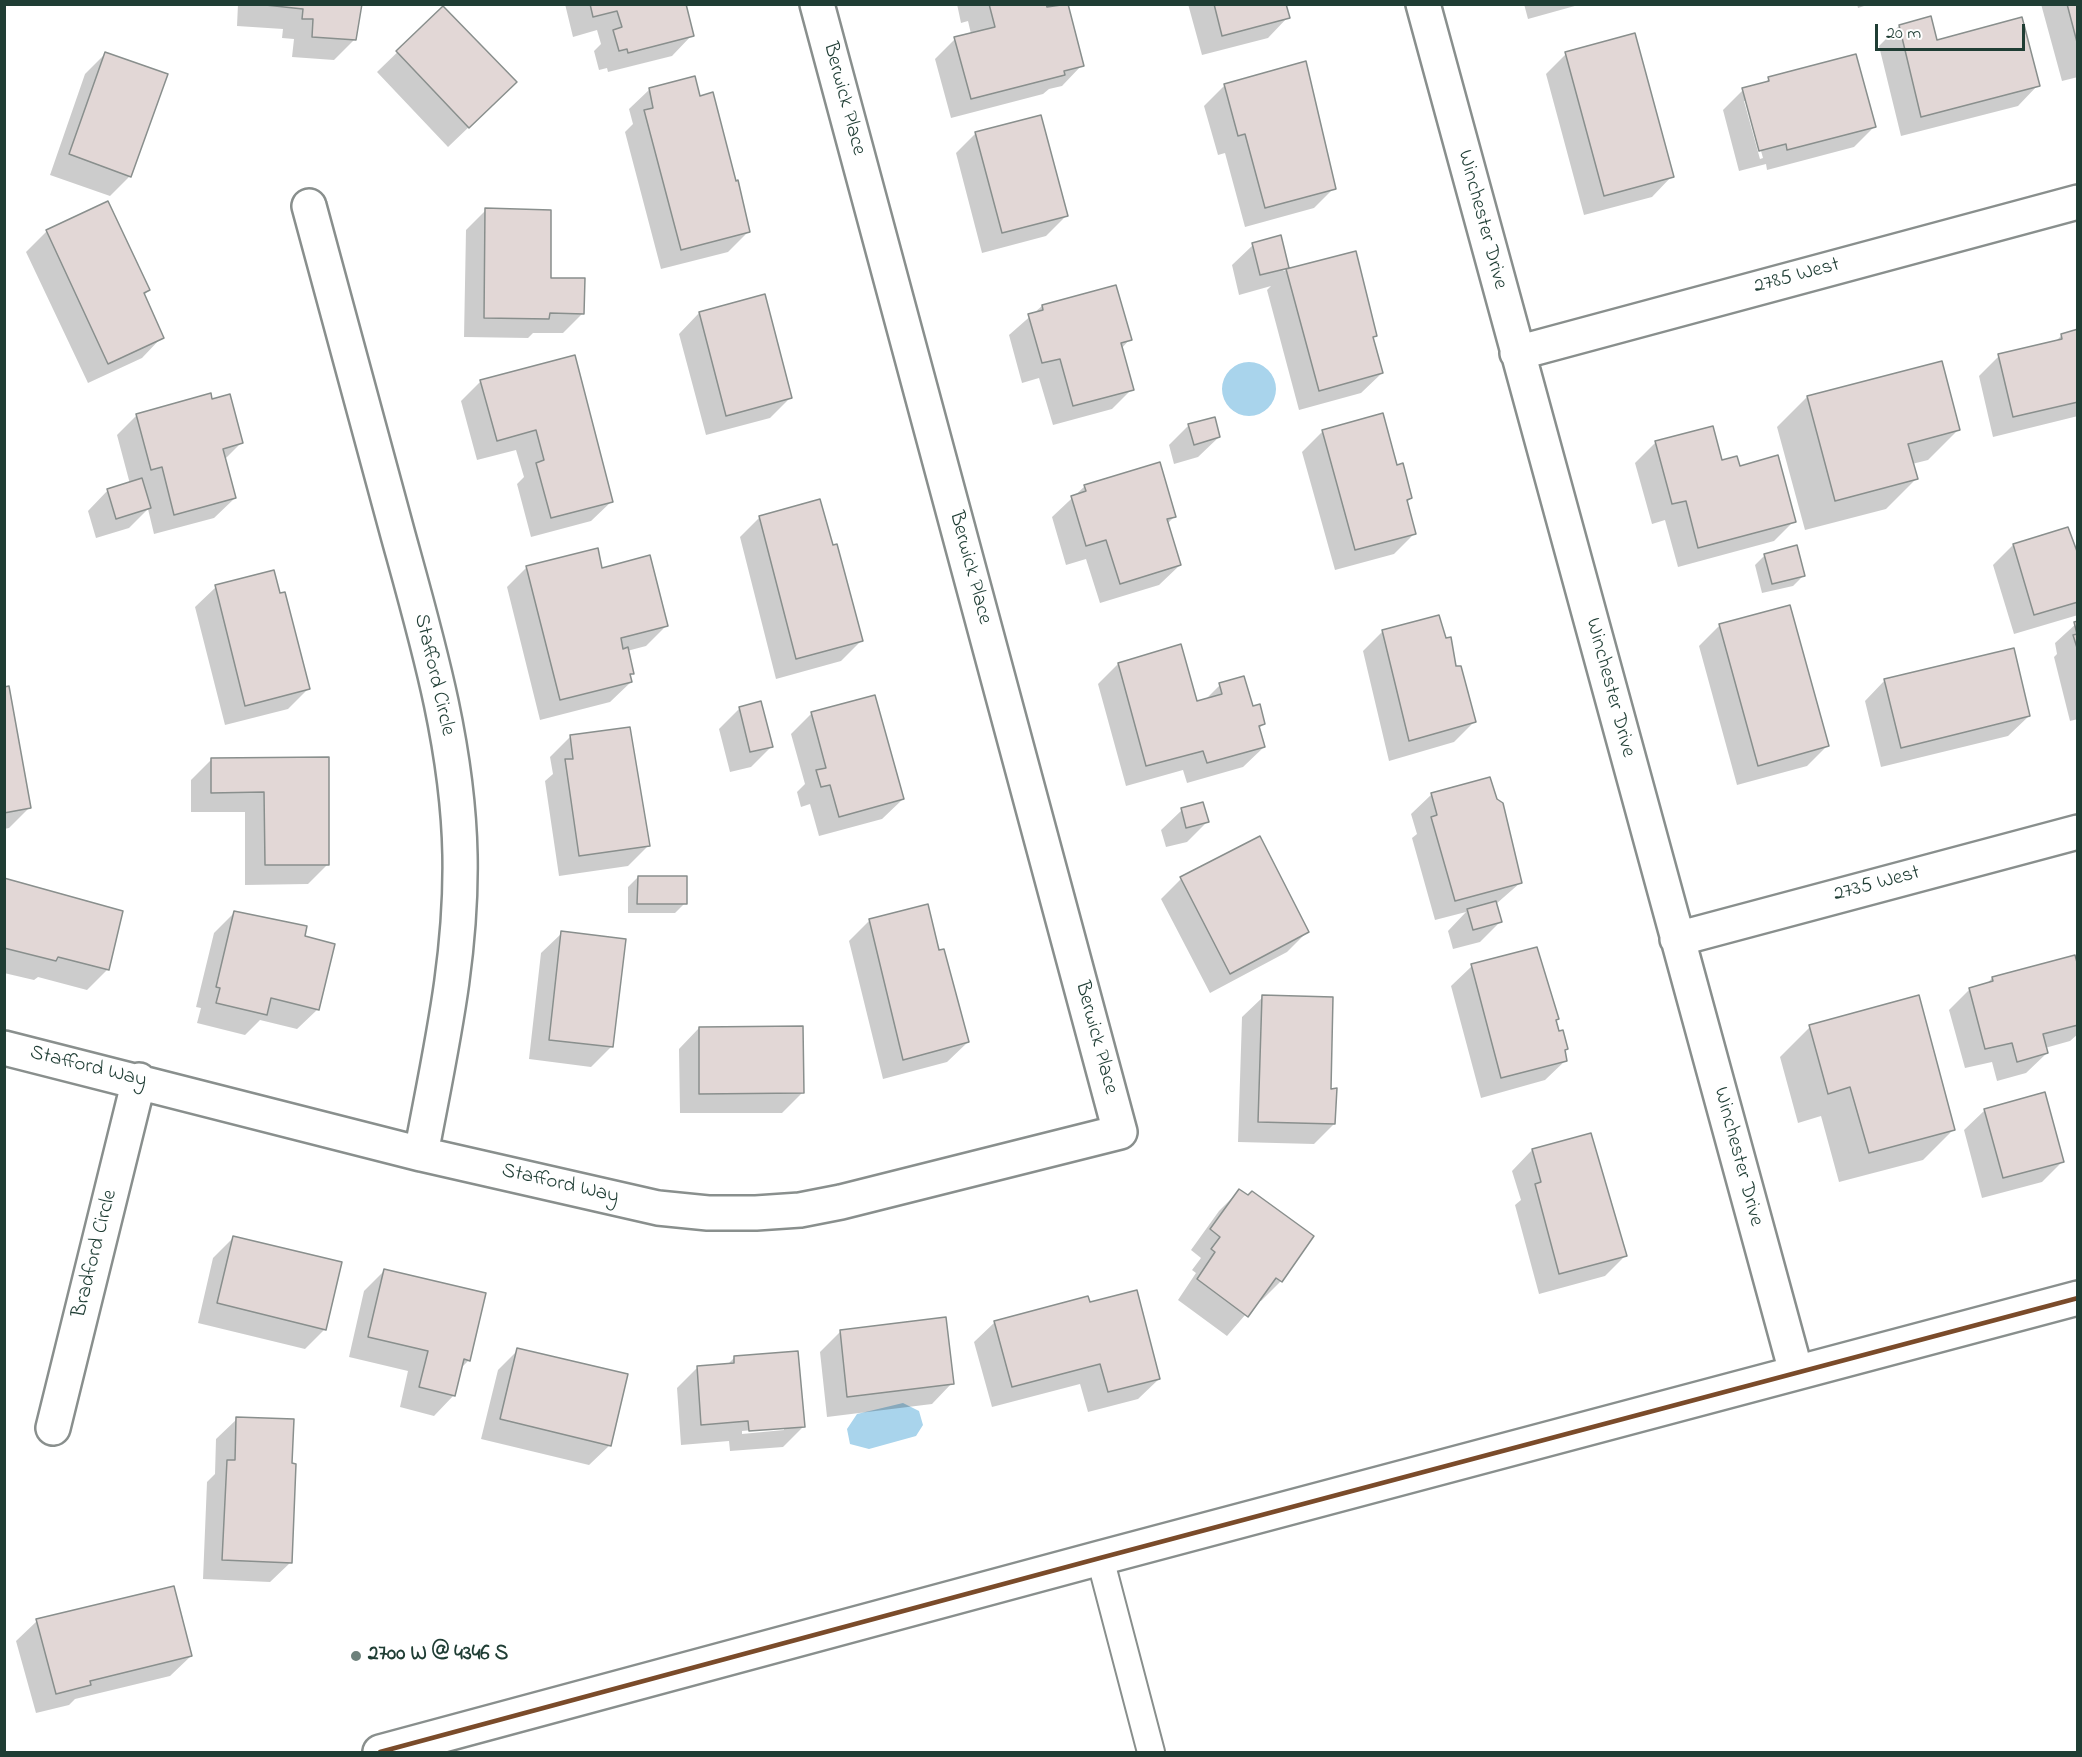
<!DOCTYPE html>
<html>
<head>
<meta charset="utf-8">
<style>
  body { margin:0 }
  #map { position:relative; width:2082px; height:1757px; overflow:hidden; background:#fff; font-family:"Indie Flower",sans-serif }
  canvas { display:block }
  .frame { position:absolute; inset:0; border:6px solid #1f3d34; pointer-events:none }
  .scale { position:absolute; left:1875px; top:24px; width:150px; height:27px; box-sizing:border-box; border:3px solid #1f3d34; border-top:0; padding-left:8px; font-size:18px; line-height:21px; white-space:nowrap; color:#1f3d34; -webkit-text-stroke:4px #fff; paint-order:stroke }
</style>
</head>
<body>
<div id="map">
<canvas width="2082" height="1757"></canvas>
<div class="frame"></div>
<div class="scale">20 m</div>
</div>
<script>
const c = document.querySelector('canvas').getContext('2d');
c.lineJoin = 'round';
function paint(path, color) { c.fillStyle = color; c.fill(path, 'evenodd'); }
function trace(path, color, width, dash) { c.strokeStyle = color; c.lineWidth = width; c.lineCap = dash ? 'butt' : 'round'; c.setLineDash(dash || []); c.stroke(path); }
function drawText(font, color, halo, rows, align = 'center') {
  c.font = font + ' "Indie Flower",sans-serif'; c.lineWidth = 5; c.setLineDash([]); c.textBaseline = 'middle'; c.strokeStyle = halo; c.fillStyle = color; for (const [text, x, y, turn = 0] of rows) {
    c.save(); c.translate(x, y); c.rotate((+turn || 0) * Math.PI / 180); c.textAlign = isNaN(turn) ? turn : align; if (halo) c.strokeText(text, 0, 0); c.fillText(text, 0, 0); c.restore();
  }
}
const water = new Path2D(`
  M1222 389a27 27 0 1 1 54 0a27 27 0 1 1-54 0Z
  M903,1403L919,1411L923,1425L916,1436L869,1449L850,1444L847,1429L857,1414Z`);
const shadow = new Path2D(`
  M238,4H360L354,40L334,60L292,57L294,39L282,38L283,29L237,26Z
  M565,4H684L692,35L672,56L608,72L607,68L599,70L594,51L601,44L597,30L573,37Z
  M957,4H1045L1046,9L1066,4L1082,65L1062,86L1049,89L1043,94L951,118L935,59L955,39L971,34L968,21L961,23Z
  M1188,4H1285L1288,17L1268,38L1202,55Z
  M1524,4H1582L1528,19Z
  M1857,4H1870L1858,8Z
  M2041,4H2078V77L2062,81Z
  M443,8L495,102L448,147L377,72Z
  M1899,26L1936,42L2038,85L2018,106L1901,136L1879,46Z
  M105,54L130,176L110,196L50,175L85,74Z
  M1566,54L1672,176L1652,197L1584,215L1546,74Z
  M1769,79L1874,127L1854,147L1767,170L1766,164L1739,171L1723,110L1743,90L1763,84ZM1744,101H1747L1763,158L1760,159Z
  M1225,85L1334,188L1314,208L1245,227L1225,153L1218,155L1204,106Z
  M650,89L699,98L748,232L728,252L661,269L625,132L633,124L629,109Z
  M976,133L1066,216L1046,236L982,253L956,153Z
  M107,203L149,290L143,296L162,337L142,358L88,383L26,252L46,232Z
  M486,210L583,313L563,333H533L528,338L464,337L466,230Z
  M1253,245L1287,267L1283,271L1355,253L1376,335L1372,339L1382,373L1361,393L1299,410L1267,290L1271,286L1239,295L1232,265Z
  M1042,306L1130,339L1121,349L1132,389L1112,409L1053,425L1039,378L1022,383L1009,335Z
  M699,313L791,397L770,418L706,435L679,334Z
  M2078,334V416L1993,437L1979,376L1999,356L2055,342L2062,335Z
  M574,357L612,501L591,521L531,537L517,484L524,477L516,450L477,460L461,401L481,381Z
  M1807,397L1958,430L1928,460L1912,464L1916,479L1886,509L1805,530L1777,427Z
  M211,401L241,443L224,460L235,498L214,518L154,534L148,509L129,528L96,538L88,511L108,490L130,484L117,435L137,415Z
  M1189,425L1219,437L1198,457L1174,464L1169,445Z
  M1323,431L1411,498L1406,503L1414,534L1394,554L1335,570L1302,452Z
  M1656,442L1721,462L1794,521L1774,541L1678,567L1665,520L1652,524L1635,463Z
  M1085,486L1174,517L1167,524L1180,565L1159,585L1100,603L1086,559L1066,565L1052,517Z
  M760,517L862,640L841,661L776,679L740,537Z
  M2013,545L2078,555V615L2014,634L1993,565Z
  M1765,555L1803,576L1793,586L1762,593L1755,565Z
  M527,567L601,569L666,626L646,646L627,651L633,673L629,677L631,682L610,702L540,720L507,587Z
  M216,587L308,689L288,709L225,725L195,607Z
  M2078,622V719L2070,721L2054,657L2057,654L2055,643Z
  M1719,626L1827,746L1807,766L1737,785L1699,646Z
  M1383,631L1455,668L1474,722L1454,742L1389,761L1363,651Z
  M1118,664L1196,703L1204,701L1220,685L1264,724L1258,729L1264,747L1243,767L1187,783L1183,770L1126,786L1098,684Z
  M1885,680L2029,716L2008,736L1881,767L1865,701Z
  M4,689L29,808L9,828L4,829Z
  M740,708L771,747L751,767L730,772L719,729Z
  M812,713L903,799L882,819L819,836L810,804L801,807L797,792L805,784L791,734Z
  M570,737L648,846L628,866L559,876L545,781L553,774L550,757Z
  M212,759H327L328,864L308,884L245,885V812H191V780Z
  M1432,794L1520,883L1496,904L1500,922L1480,942L1453,949L1448,931L1466,912L1435,920L1412,838L1417,834L1411,814Z
  M1182,810L1207,822L1187,842L1166,847L1161,830Z
  M638,877L685,903L675,913H628V887Z
  M1181,879L1307,932L1287,952L1210,993L1161,899Z
  M4,880L121,912L107,970L87,990L38,977L34,980L4,973Z
  M234,913L305,927L303,937L318,1009L297,1029L260,1020L245,1035L197,1023L201,1008L196,1007L214,933Z
  M870,920L938,952L968,1042L947,1062L883,1079L849,941Z
  M562,933L611,1047L591,1067L529,1059L541,953Z
  M1472,966L1555,1021L1566,1049L1563,1052L1566,1060L1545,1080L1481,1098L1451,986Z
  M2078,972V1034L2070,1041L2045,1048L2047,1053L2026,1073L1997,1081L1992,1062L1965,1068L1949,1010L1970,989L1986,985L1992,978Z
  M1263,997L1329,1090L1334,1124L1314,1144L1238,1142L1242,1017Z
  M1810,1027L1953,1130L1923,1160L1839,1182L1821,1116L1798,1123L1780,1057Z
  M699,1028L802,1093L782,1113H680L679,1049Z
  M1985,1110L2062,1162L2042,1182L1982,1198L1964,1130Z
  M1532,1150L1601,1167L1625,1256L1605,1276L1539,1294L1515,1205L1521,1200L1512,1171Z
  M1239,1191L1312,1236L1281,1281L1261,1301L1258,1300L1227,1336L1178,1300L1196,1273L1192,1270L1201,1258L1191,1250L1219,1211Z
  M234,1237L325,1329L305,1349L198,1323L213,1258Z
  M385,1270L469,1360L460,1369L454,1395L434,1416L400,1407L408,1371L349,1357L364,1291Z
  M1089,1304L1159,1379L1138,1399L1088,1412L1080,1384L992,1407L974,1342L995,1322Z
  M840,1332L952,1383L932,1404L827,1417L820,1352Z
  M518,1350L610,1445L589,1465L481,1439L498,1370Z
  M734,1358L804,1426L783,1447L730,1451L729,1441L681,1445L677,1388L697,1368L727,1365ZM784,1427V1430L742,1434V1431Z
  M237,1419L291,1465V1562L270,1582L203,1579L207,1482L215,1474L216,1439Z
  M37,1621L191,1656L170,1676L75,1699L69,1705L36,1713L16,1641Z`);
const building = new Path2D(`
  M256,4H362L356,40L312,37L313,19H302L303,9Z
  M590,4H686L694,36L628,53L627,49L619,51L613,30L622,27L617,11L593,17Z
  M989,4H1046L1047,7L1068,4L1084,66L1064,71L1065,75L971,99L954,37L995,27Z
  M1214,4H1286L1290,18L1222,36Z
  M2067,4H2078V46Z
  M443,6L517,82L469,128L396,51Z
  M1931,16L1937,40L2022,17L2040,86L1921,117L1899,25Z
  M1635,33L1674,177L1604,196L1565,52Z
  M105,52L168,74L131,177L69,154Z
  M1856,54L1876,127L1787,150L1786,144L1759,151L1742,88L1769,81L1768,77Z
  M1306,61L1336,189L1265,208L1245,134L1238,136L1224,84Z
  M695,76L700,96L713,92L736,181L738,180L750,232L681,250L644,110L653,108L649,88Z
  M1041,115L1068,216L1002,233L975,132Z
  M108,201L150,290L144,293L164,338L108,364L46,230Z
  M485,208L551,210V278H585L584,314L550,313L549,319L484,318Z
  M1281,235L1289,268L1260,275L1252,243Z
  M1356,251L1377,336L1373,337L1383,373L1319,391L1286,269Z
  M1116,285L1132,340L1121,343L1134,390L1073,406L1060,359L1042,363L1028,314L1043,310L1042,305Z
  M765,294L792,398L726,416L699,312Z
  M2078,329V402L2013,417L1998,354L2062,339L2061,334Z
  M575,355L613,502L551,518L536,463L544,460L536,430L497,441L480,380Z
  M1942,361L1960,430L1908,444L1918,479L1835,501L1807,396Z
  M211,393L212,399L230,394L243,443L223,449L236,498L174,515L162,467L151,470L136,414Z
  M1383,413L1397,465L1403,463L1412,498L1407,500L1416,534L1355,550L1322,430Z
  M1215,417L1220,437L1194,445L1188,424Z
  M1713,426L1722,460L1737,456L1740,466L1778,455L1796,522L1698,548L1686,501L1672,504L1655,441Z
  M1160,462L1176,517L1167,519L1181,565L1120,584L1106,540L1086,546L1071,496L1086,491L1084,485Z
  M142,478L151,508L116,519L107,489Z
  M820,499L833,545L837,544L863,641L796,659L759,516Z
  M2068,527L2078,554V602L2034,615L2013,544Z
  M1797,545L1805,576L1772,584L1764,554Z
  M598,548L602,568L650,555L668,626L621,638L623,649L628,647L634,674H630L632,682L560,700L526,566Z
  M274,570L280,593L285,592L310,689L245,706L215,585Z
  M1790,605L1829,746L1758,766L1719,624Z
  M1439,615L1446,638L1451,637L1456,666H1461L1476,722L1409,741L1382,630Z
  M2078,621V651L2073,635L2077,634L2074,622Z
  M1181,644L1197,701L1222,694L1219,683L1244,676L1253,706L1260,704L1265,724L1259,726L1265,747L1207,763L1203,751L1146,766L1118,663Z
  M2014,648L2030,716L1901,748L1884,679Z
  M9,686L31,808L4,813V687Z
  M875,695L904,799L839,817L830,785L821,787L816,770L826,768L811,712Z
  M761,701L773,747L750,752L739,707Z
  M630,727L650,846L579,856L565,759H573L570,735Z
  M329,757V865H265L264,792L211,793V758Z
  M1490,777L1497,799L1503,803L1522,883L1455,901L1431,817L1437,815L1431,793Z
  M1203,802L1209,822L1186,828L1181,808Z
  M1260,836L1309,932L1230,974L1180,877Z
  M638,876H687V904H637Z
  M4,878L123,911L109,970L58,957L56,961L4,948Z
  M1496,901L1502,922L1473,930L1467,909Z
  M928,904L939,950L944,949L969,1042L903,1060L869,919Z
  M234,911L307,926L305,936L335,944L319,1010L271,998L267,1015L216,1003L220,988L216,987Z
  M561,931L626,939L613,1047L549,1040Z
  M1537,947L1559,1019L1556,1020L1559,1031L1563,1030L1568,1049L1565,1050L1567,1061L1501,1078L1471,964Z
  M2075,955L2078,966V1025L2043,1034L2048,1053L2017,1062L2012,1043L1985,1049L1969,988L1993,981L1992,977Z
  M1262,995L1333,997L1331,1089L1337,1088L1335,1124L1258,1122Z
  M1919,995L1955,1130L1869,1153L1850,1087L1828,1094L1809,1025Z
  M803,1026L804,1093L699,1094V1027Z
  M2045,1092L2064,1162L2003,1178L1984,1109Z
  M1591,1133L1627,1256L1559,1274L1535,1184L1541,1182L1532,1149Z
  M1239,1189L1248,1195L1252,1191L1314,1236L1282,1282L1276,1278L1248,1317L1197,1279L1215,1252L1211,1249L1220,1237L1210,1229Z
  M233,1236L342,1262L326,1330L217,1303Z
  M384,1269L486,1293L470,1361L464,1359L455,1396L419,1387L428,1351L368,1337Z
  M1137,1290L1160,1379L1108,1392L1100,1364L1012,1387L994,1321L1088,1296L1090,1302Z
  M946,1317L954,1384L847,1397L840,1330Z
  M517,1348L628,1374L611,1446L500,1419Z
  M798,1351L805,1427L749,1431L748,1421L701,1425L697,1366L734,1363V1356Z
  M236,1417L294,1419L292,1463L296,1464L292,1563L222,1560L227,1460H235Z
  M174,1586L192,1656L90,1681L91,1685L56,1694L36,1619Z`);
const service = new Path2D(`
  M1100,1558L1151,1752`);
const minor = new Path2D(`
  M1423,4L1796,1372
  M309,206C339,316 369,426 398,535C427,640 458,745 460,855C462,959 440,1052 421,1154
  M1517,353L2078,202
  M1677,939L2078,832
  M4,1048L421,1154L658,1208L708,1213H756L800,1210L841,1202L1120,1132L817,4
  M53,1428L139,1080`);
const secondary = new Path2D(`
  M380,1752L1100,1558L2078,1298`);
const bus1 = new Path2D(`
  M380,1752L1100,1558L2078,1298`);
const markers = [
  [356,1656,6,"#6d817b"]
];
const streetNames = [
  ["Berwick Place",843,99,75],
  ["Winchester Drive",1481,220,75],
  ["2785 West",1797,277,-15],
  ["Berwick Place",969,568,75],
  ["Stafford Circle",433,675,77],
  ["Winchester Drive",1609,688,75],
  ["2735 West",1877,885,-15],
  ["Berwick Place",1095,1038,75],
  ["Stafford Way",88,1068,14],
  ["Winchester Drive",1737,1157,75],
  ["Stafford Way",560,1185,13],
  ["Bradford Circle",96,1254,-76]
];
const poiNames = [
  ["2700 W @ 4346 S",368,1656]
];
paint(water, '#a9d4ec');
paint(shadow, '#0003');
paint(building, '#e2d7d6');
trace(building, '#898f8d', 1.5);
trace(service, '#898f8d', 30);
trace(minor, '#898f8d', 38);
trace(secondary, '#898f8d', 38);
trace(service, '#fff', 26);
trace(minor, '#fff', 33);
trace(secondary, '#fff', 33);
trace(bus1, '#7a4b2a', 4.5);
for (const [x, y, r, color] of markers) { const dot = new Path2D(); dot.arc(x, y, r, 0, 2 * Math.PI); c.fillStyle = color; c.fill(dot); trace(dot, '#fff', 2); }
drawText('21px', '#1f3d34', '#fff', streetNames);
drawText('bold 21px', '#1f3d34', '#fff', poiNames, 'left');
</script>
</body>
</html>
